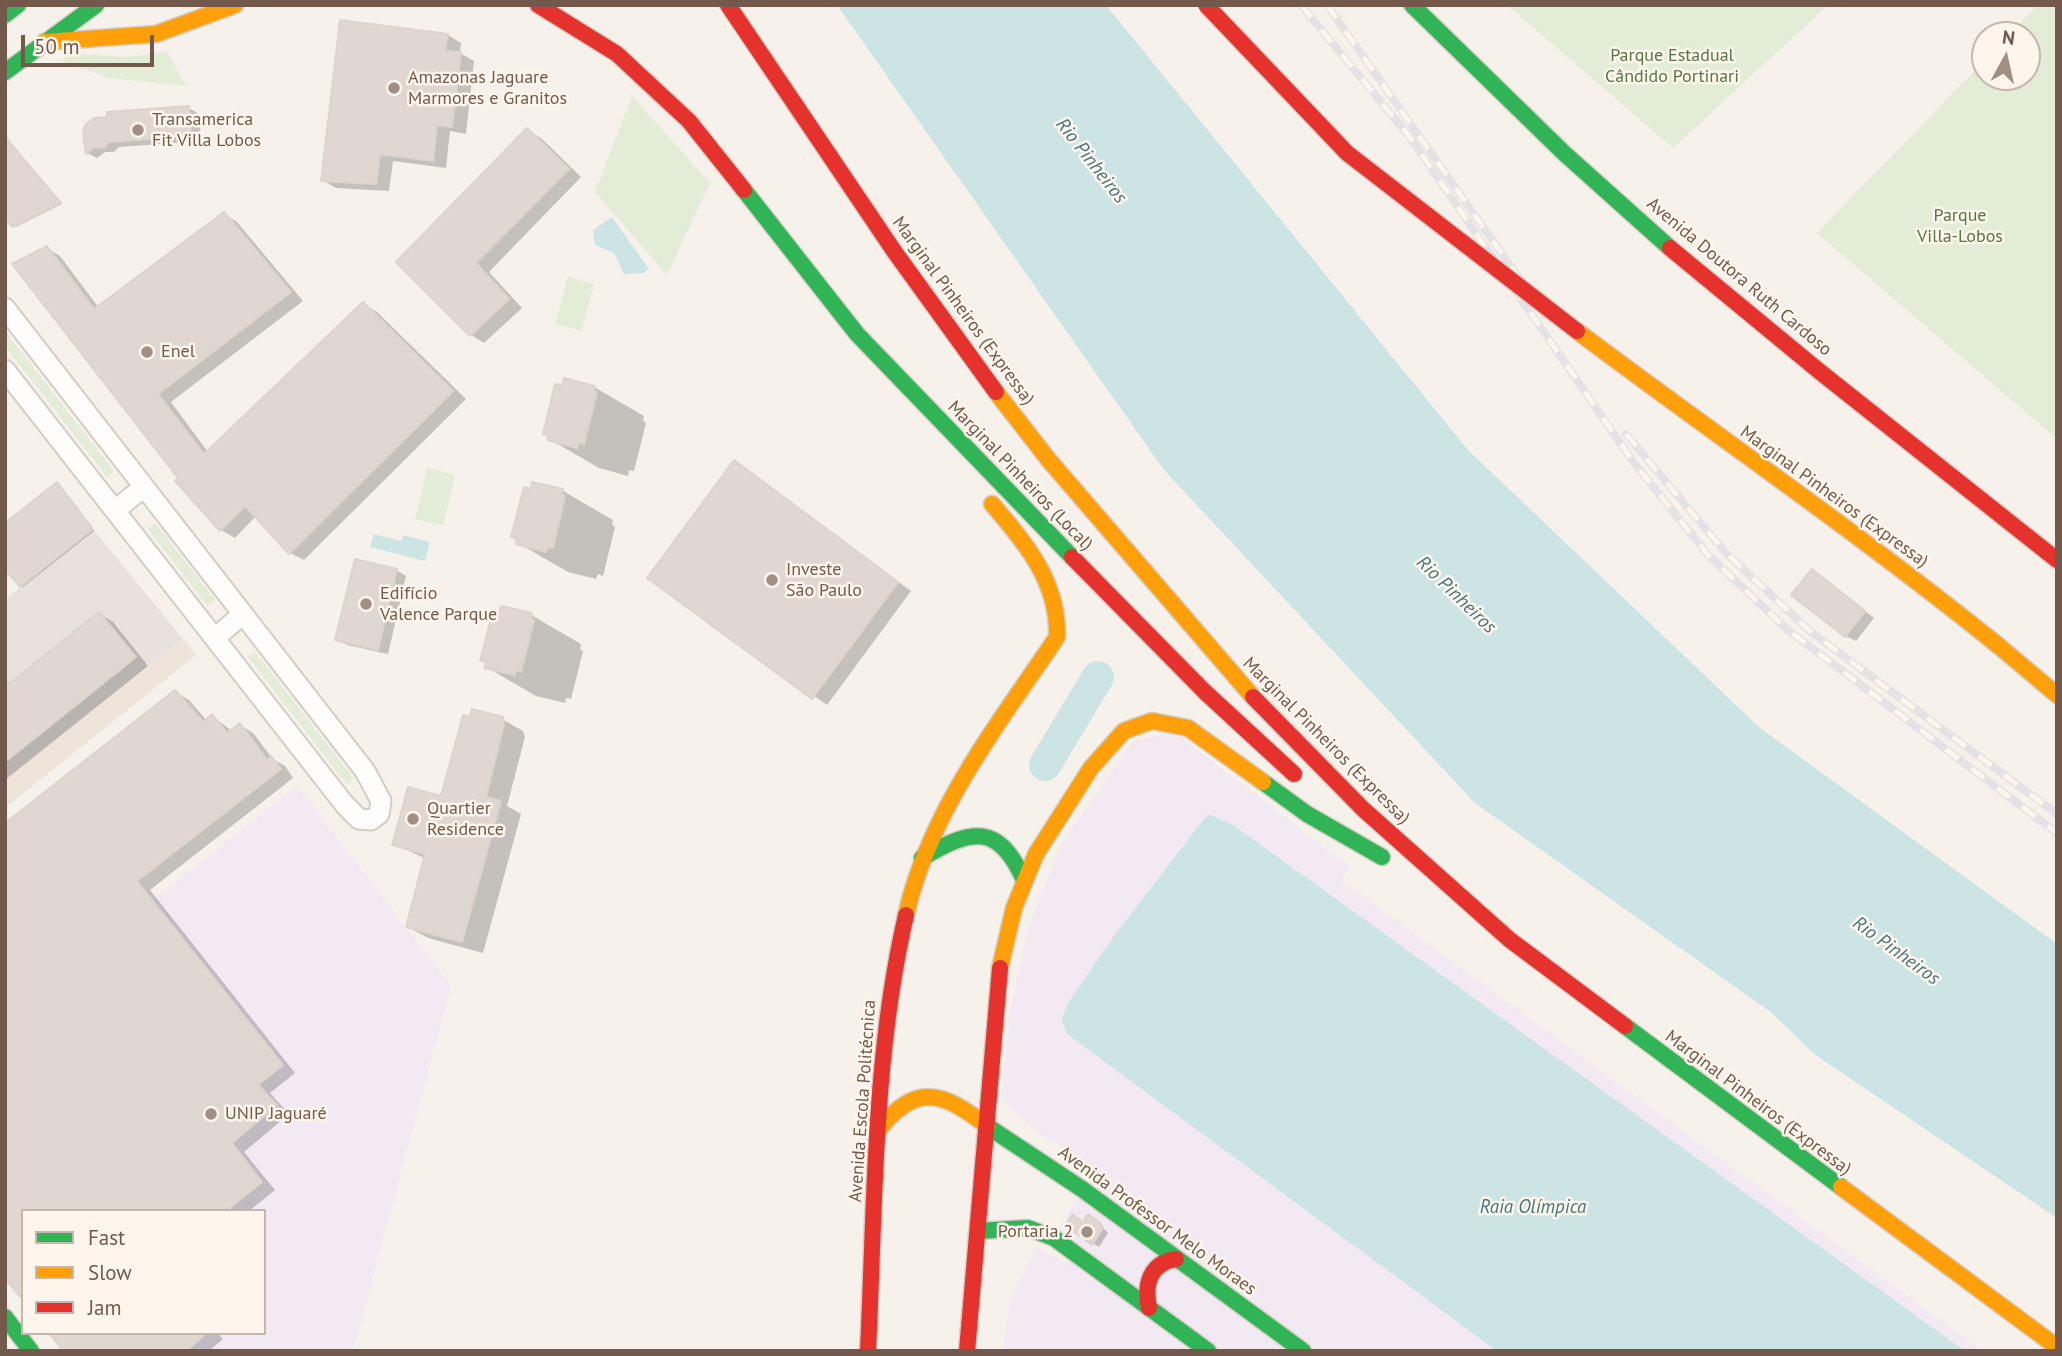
<!DOCTYPE html>
<html>
<head>
<meta charset="utf-8">
<style>
  body { margin:0 }
  #map { position:relative; width:2062px; height:1356px; overflow:hidden; background:#f6f1eb; font-family:"PT Sans",sans-serif }
  canvas { display:block }
  .frame { position:absolute; inset:0; border:7px solid #73594c; pointer-events:none }
  .legend { position:absolute; left:21px; top:1209px; width:245px; height:126px; box-sizing:border-box; background:#fef6ec; border:2px solid #c6b7ac; margin:0; padding:9px 12px; list-style:none; font-size:21px; color:#73594c }
  .legend li { display:flex; align-items:center; gap:14px; height:35px }
  .legend b { width:35px; border:2px solid #c6b7ac }
  .north { position:absolute; left:1971px; top:21px; width:70px; height:70px; box-sizing:border-box; background:#fef6ec; border:2px solid #c6b7ac; border-radius:50%; rotate:8deg; font-size:19px; font-weight:700; line-height:28px; text-align:center; color:#73594c }
  .north::after { content:''; display:block; margin:auto; width:24px; height:32px; background:#a18e84; clip-path:polygon(50% 0,100% 100%,50% 72%,0 100%) }
  .scale { position:absolute; left:21px; top:35px; width:133px; height:32px; box-sizing:border-box; border:4px solid #73594c; border-top:0; padding-left:9px; font-size:21px; line-height:24px; white-space:nowrap; color:#73594c; -webkit-text-stroke:5px #fef6ec; paint-order:stroke }
</style>
</head>
<body>
<div id="map">
<canvas width="2062" height="1356"></canvas>
<div class="frame"></div>
<ul class="legend">
<li><b style="height:9px;background:#30b455"></b>Fast</li>
<li><b style="height:9px;background:#ff9f0a"></b>Slow</li>
<li><b style="height:9px;background:#e5322d"></b>Jam</li>
</ul>
<div class="north">N</div>
<div class="scale">50 m</div>
</div>
<script>
const c = document.querySelector('canvas').getContext('2d');
c.lineJoin = 'round';
function paint(path, color) { c.fillStyle = color; c.fill(path, 'evenodd'); }
function trace(path, color, width, dash) { c.strokeStyle = color; c.lineWidth = width; c.lineCap = dash ? 'butt' : 'round'; c.setLineDash(dash || []); c.stroke(path); }
function drawText(font, color, halo, rows, align = 'center') {
  c.font = font + ' "PT Sans",sans-serif'; c.lineWidth = 5; c.setLineDash([]); c.textBaseline = 'middle'; c.strokeStyle = halo; c.fillStyle = color; for (const [text, x, y, turn = 0] of rows) {
    c.save(); c.translate(x, y); c.rotate((+turn || 0) * Math.PI / 180); c.textAlign = isNaN(turn) ? turn : align; if (halo) c.strokeText(text, 0, 0); c.fillText(text, 0, 0); c.restore();
  }
}
const residential = new Path2D(`
  M183,639L196,655L5,808V778Z`);
const industrial = new Path2D(`
  M93,529L183,639L5,778V599Z`);
const education = new Path2D(`
  M1175,733L1350,867L1341,880L1982,1351H1003L1009,1303L1036,1247L1070,1266L1059,1227L1096,1171L1029,1125L1001,1099L1010,1013L1028,929L1061,844L1134,740Z
  M297,786L451,986L353,1351H63L49,1333H264V1211H23V1300L5,1278V1017Z`);
const green = new Path2D(`
  M1507,5H1828L1673,148Z
  M2038,5H2057V439L1817,233L1985,60V77H2027V35H2009Z
  M167,52L186,86L109,78L62,61L70,53L126,57Z
  M632,96L710,183L667,275L595,192Z
  M568,277L594,284L581,331L555,324Z
  M5,331L114,471L107,477L5,346Z
  M427,468L455,475L443,525L415,519Z
  M155,523L215,600L207,605L148,529Z
  M255,652L354,779L347,785L248,657Z`);
const water = new Path2D(`
  M837,5H1106L1468,450L1760,728L2057,944V1218L1814,1054L1772,1013L1475,803L1164,470Z
  M612,217L649,269L644,273L624,274L614,253L595,245L593,230Z
  M374,534L401,541L403,535L430,542L425,561L370,547Z
  M1208,814L1233,825L1965,1351H1497L1067,1034L1062,1019L1068,1003L1114,936Z`);
const shadow = new Path2D(`
  M342,22L448,35L461,43L460,53L474,61L466,134L450,131L446,168L393,161L389,191L336,188L322,180Z
  M189,108L199,114L201,141L119,147L114,152H105L97,158L87,153L109,119Z
  M528,131L541,138L581,177L489,272L522,308L484,343L471,335L398,262Z
  M5,137L62,204L16,227L5,216Z
  M224,214L237,222L303,301L171,402L208,452L363,304L377,312L466,399L304,560L290,553L256,516L235,538L221,530L178,481L181,479L47,248L60,256L99,308Z
  M594,387L644,416L643,421L646,423L634,471L629,470L628,476L599,468L549,439Z
  M735,462L911,591L827,705L649,578Z
  M534,484L563,491L613,520L612,525L615,527L603,576L598,574L596,579L568,572L518,543Z
  M59,486L94,531L23,587L21,586Z
  M396,570L406,576L388,654L347,645L337,639Z
  M1813,571L1874,618L1856,641L1846,636Z
  M99,614L113,622L148,666L5,780V690Z
  M531,615L581,644L580,649L583,651L571,699L566,698L565,703L536,696L486,667L487,663L482,660Z
  M175,692L189,700L207,721L212,716L232,731L240,725L253,733L273,759L285,766L293,778L150,890L295,1073L270,1093L289,1114L244,1152L275,1190L249,1211H23L5,825Z
  M502,719L523,731L525,737L507,806L521,814L483,953L428,938L408,927L426,859L394,844L442,798Z
  M1072,1216L1084,1224L1095,1220L1108,1233L1099,1247L1067,1225Z
  M51,1333H217L223,1339L209,1351H65Z`);
const river = new Path2D(`
  M1045,765L1098,677`);
const building = new Path2D(`
  M340,20L448,34L445,51L461,52L452,127L437,125L433,161L380,154L376,184L321,181Z
  M189,106L191,136L109,142L104,148L94,147L86,154L83,134L85,125L94,118L107,117V112Z
  M527,128L569,169L476,263L509,299L470,336L396,262Z
  M5,137L61,203L12,227L5,218Z
  M224,212L291,292L158,394L204,454L363,302L453,391L289,554L245,506L220,531L175,481L178,478L12,264L47,246L94,309Z
  M564,378L595,386L593,391L597,392L584,444L579,443L577,448L547,440L548,435L543,434L555,384L562,385Z
  M734,460L898,582L812,699L647,578Z
  M57,482L93,529L20,587L5,569V523Z
  M532,482L563,489L562,495L565,496L553,548L547,547L546,552L516,544L517,539L511,537L524,487L531,489Z
  M355,559L397,569L378,650L335,640Z
  M1812,569L1865,611L1845,637L1791,595Z
  M501,606L532,613L531,618L534,620L521,672L516,670L515,675L484,668L486,662L480,661L493,611L499,613Z
  M99,612L136,657L5,762V687Z
  M175,690L203,722L212,714L227,733L240,723L267,760L271,756L281,769L137,881L283,1065L258,1085L277,1105L232,1143L262,1182L226,1211H23V1300L5,1278V823Z
  M472,709L503,717L504,724L486,797L501,801L462,942L406,927L425,854L392,845L408,787L441,796L463,715L470,717Z
  M1072,1214L1083,1222L1088,1214L1101,1224L1103,1228L1092,1245L1066,1226Z
  M49,1333H207L186,1351H63Z`);
const street = new Path2D(`
  M5,308L365,771L381,801L379,814L371,820L359,819L345,805L5,370
  M115,510L144,487
  M215,638L243,614`);
const fast = new Path2D(`
  M1412,5L1565,154L1670,248
  M5,15L18,5
  M5,72L96,5
  M744,190L857,334L1072,557
  M1263,782L1307,814L1382,857
  M922,858C971,829 998,822 1024,880
  M1625,1026L1841,1187
  M987,1126L1082,1189L1303,1351
  M978,1231L1028,1228L1054,1238L1208,1351
  M5,1317L31,1351`);
const slow = new Path2D(`
  M44,42L156,34L235,5
  M996,392L1048,459L1253,697
  M2000,647L2057,695
  M906,915C930,810 998,725 1057,637C1059,583 1026,543 992,504
  M1000,968L1014,908L1036,854L1091,768L1124,731L1152,721L1188,728L1263,782
  M877,1132C916,1081 943,1092 987,1126
  M1841,1187L2057,1347`);
const jam = new Path2D(`
  M538,5L617,54L689,121L744,190
  M728,5L894,251L996,392
  M1670,248L1819,371L2057,560
  M1072,557L1205,692L1294,774
  M1253,697L1363,809L1510,940L1625,1026
  M1149,1308C1144,1284 1150,1263 1176,1259
  M868,1351C875,1206 873,1057 906,915
  M967,1351L1000,968`);
const rail = new Path2D(`
  M1301,5L1409,136L1634,463L1709,556L1788,630L2057,833
  M1327,5L1545,315
  M1626,434L1726,553L1811,632L2057,814`);
const slowBridge = new Path2D(`
  M1577,331C1718,437 1863,536 2000,647`);
const jamBridge = new Path2D(`
  M1206,5L1347,153L1577,331`);
const markers = [
  [394,88,7,"#a18e84"],
  [138,130,7,"#a18e84"],
  [147,352,7,"#a18e84"],
  [772,580,7,"#a18e84"],
  [366,604,7,"#a18e84"],
  [413,819,7,"#a18e84"],
  [211,1114,7,"#a18e84"],
  [1087,1232,7,"#a18e84"]
];
const parkNames = [
  ["Parque Estadual",1672,56],
  ["Cândido Portinari",1672,77],
  ["Parque",1960,216],
  ["Villa-Lobos",1960,237]
];
const poiNames = [
  ["Amazonas Jaguare",408,78],
  ["Marmores e Granitos",408,99],
  ["Transamerica",152,120],
  ["Fit Villa Lobos",152,141],
  ["Enel",161,352],
  ["Investe",786,570],
  ["São Paulo",786,591],
  ["Edifício",380,594],
  ["Valence Parque",380,615],
  ["Quartier",427,809],
  ["Residence",427,830],
  ["UNIP Jaguaré",225,1114],
  ["Portaria 2",1073,1232,"right"]
];
const streetNames = [
  ["Avenida Doutora Ruth Cardoso",1739,277,40],
  ["Marginal Pinheiros (Expressa)",963,311,54],
  ["Marginal Pinheiros (Local)",1020,476,46],
  ["Marginal Pinheiros (Expressa)",1834,497,36],
  ["Marginal Pinheiros (Expressa)",1326,741,45],
  ["Avenida Escola Politécnica",863,1101,-86],
  ["Marginal Pinheiros (Expressa)",1758,1103,37],
  ["Avenida Professor Melo Moraes",1157,1221,36]
];
const waterNames = [
  ["Rio Pinheiros",1091,161,52],
  ["Rio Pinheiros",1456,595,44],
  ["Rio Pinheiros",1896,951,36],
  ["Raia Olímpica",1533,1208]
];
paint(residential, '#efe4d9');
paint(industrial, '#e8e1dc');
paint(education, '#f2e9f2');
paint(green, '#e3ecd6');
paint(water, '#cde4e5');
paint(shadow, '#0003');
trace(river, '#cde4e5', 32);
paint(building, '#e0d7d0');
trace(building, '#dfd4cd', 2);
trace(street, '#d3cdc6', 23);
trace(fast, '#d5cec7', 19);
trace(slow, '#d5cec7', 19);
trace(jam, '#d5cec7', 19);
trace(street, '#fefdfc', 19);
trace(fast, '#30b455', 16);
trace(slow, '#ff9f0a', 16);
trace(jam, '#e5322d', 16);
trace(rail, '#e4e2e4', 8);
trace(rail, '#fef6ec', 5, [16]);
trace(slowBridge, '#d5ccc6', 19, []);
trace(jamBridge, '#d5ccc6', 19, []);
trace(slowBridge, '#ff9f0a', 16);
trace(jamBridge, '#e5322d', 16);
for (const [x, y, r, color] of markers) { const dot = new Path2D(); dot.arc(x, y, r, 0, 2 * Math.PI); c.fillStyle = color; c.fill(dot); trace(dot, '#fef6ec', 2.5); }
drawText('18px', '#557845', '#fef6ec', parkNames);
drawText('18px', '#73594c', '#fef6ec', poiNames, 'left');
drawText('18px', '#73594c', '#fef6ec', streetNames);
drawText('italic 19px', '#44767e', '#fef6ec', waterNames);
</script>
</body>
</html>
